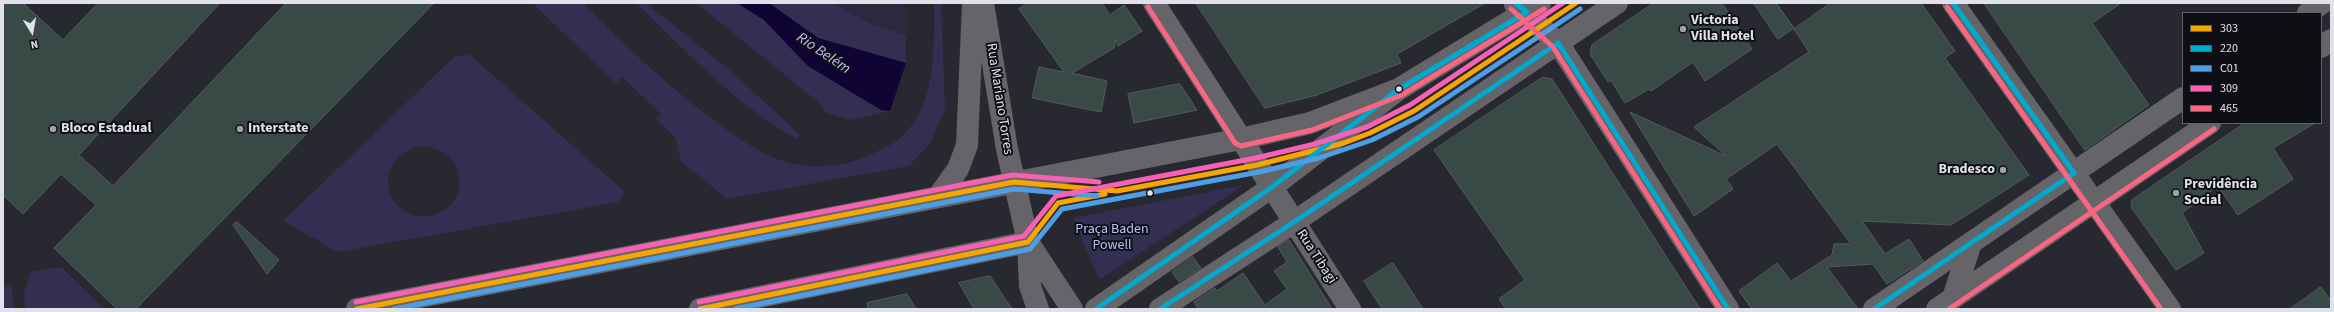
<!DOCTYPE html>
<html>
<head>
<meta charset="utf-8">
<style>
  body { margin:0 }
  #map { position:relative; width:2334px; height:312px; overflow:hidden; background:#282830; font-family:"Source Sans 3",sans-serif }
  canvas { display:block }
  .frame { position:absolute; inset:0; border:4px solid #e1e1ec; pointer-events:none }
  .legend { position:absolute; left:2182px; top:12px; width:140px; height:112px; box-sizing:border-box; background:#0e0e15; border:1px solid #62626b; margin:0; padding:5px 7px; list-style:none; font-size:12px; color:#e1e1ec }
  .legend li { display:flex; align-items:center; gap:8px; height:20px }
  .legend b { width:20px; border:1px solid #62626b }
  .north { position:absolute; left:12px; top:12px; width:40px; height:40px; -webkit-text-stroke:3px #0e0e15; paint-order:stroke; rotate:169deg; font-size:11px; font-weight:700; line-height:16px; text-align:center; color:#e1e1ec }
  .north::after { content:''; display:block; margin:auto; width:14px; height:18px; background:#e1e1ec; clip-path:polygon(50% 0,100% 100%,50% 72%,0 100%) }
</style>
</head>
<body>
<div id="map">
<canvas width="2334" height="312"></canvas>
<div class="frame"></div>
<ul class="legend">
<li><b style="height:5px;background:#f7a600"></b>303</li>
<li><b style="height:5px;background:#00a9ce"></b>220</li>
<li><b style="height:5px;background:#4d9ee5"></b>C01</li>
<li><b style="height:5px;background:#f860b3"></b>309</li>
<li><b style="height:5px;background:#fa6682"></b>465</li>
</ul>
<div class="north">N</div>
</div>
<script>
const c = document.querySelector('canvas').getContext('2d');
c.lineJoin = 'round';
function paint(path, color) { c.fillStyle = color; c.fill(path, 'evenodd'); }
function trace(path, color, width, dash) { c.strokeStyle = color; c.lineWidth = width; c.lineCap = dash ? 'butt' : 'round'; c.setLineDash(dash || []); c.stroke(path); }
function drawText(font, color, halo, rows, align = 'center') {
  c.font = font + ' "Source Sans 3",sans-serif'; c.lineWidth = 4; c.setLineDash([]); c.textBaseline = 'middle'; c.strokeStyle = halo; c.fillStyle = color; for (const [text, x, y, turn = 0] of rows) {
    c.save(); c.translate(x, y); c.rotate((+turn || 0) * Math.PI / 180); c.textAlign = isNaN(turn) ? turn : align; if (halo) c.strokeText(text, 0, 0); c.fillText(text, 0, 0); c.restore();
  }
}
const built = new Path2D(`
  M833,3H906V35L869,23Z`);
const green = new Path2D(`
  M532,3H583C625,45 666,85 714,120C737,137 760,155 789,163C820,170 852,166 880,150C885,147 893,144 898,140C937,108 934,50 934,4H941L945,108L931,142L909,166L727,199L681,161L675,137L656,119L661,114L622,77L616,83Z
  M636,3H646L732,72L800,135L796,139C735,104 686,51 636,3Z
  M696,3H737L764,20L808,66L881,110L890,111L850,120L827,113L817,101Z
  M769,3H833L869,23L906,35V63L818,38Z
  M470,55L625,192L618,202L338,252L283,221L455,56ZM418,146C443,146 463,161 459,189C457,198 450,208 441,212C395,234 361,166 418,146Z
  M1244,185L1099,280L1073,218Z
  M61,267L105,309H25L24,293L31,272Z
  M8,285L12,289L14,309H3V289Z`);
const water = new Path2D(`
  M737,3H769L818,38L906,63L890,111L881,110L808,66L764,20Z`);
const building = new Path2D(`
  M3,3H23L63,40L98,3H220L79,155L113,186L286,3H434L136,309H117L54,248L96,205L61,174L23,214L3,195Z
  M1028,3H1102L1110,15L1124,5L1142,31L1118,46L1116,39L1114,48L1072,73L1107,81L1101,112L1032,98L1039,67L1064,72L1019,9Z
  M1196,3H1485L1397,54L1401,63L1317,95L1265,108Z
  M1654,3H1722L1752,49L1705,81L1693,62L1651,91L1649,89L1625,103L1611,80L1608,82L1590,54L1592,45Z
  M1754,3H1776L1794,28L1778,39Z
  M1831,3H1921L1955,51L1945,58L2029,175L1951,225L1862,221L1885,254L1909,239L1923,261L1887,284L1873,264L1827,267L1858,309H1752L1739,291L1777,263L1791,281L1832,255L1834,244H1851L1777,144L1726,179L1733,189L1694,216L1630,112L1726,156L1694,127L1809,52L1794,29Z
  M1984,3H2121L2092,23L2149,105L2085,150Z
  M1543,77L1552,79L1700,309H1506L1499,299L1525,280L1434,150Z
  M1180,84L1197,110L1134,123L1128,94Z
  M2245,123H2315L2273,148L2293,179L2238,215L2218,186L2182,213L2204,253L2176,270L2131,207L2132,200Z
  M237,222L279,260L267,274L233,225Z
  M1289,240L1332,309H1198L1194,302L1215,288L1217,291L1243,273L1265,305L1287,289L1274,271L1287,262L1278,247Z
  M1193,257L1201,268L1179,282L1172,272Z
  M1393,263L1423,309H1382L1364,281Z
  M990,276L1012,309H974L959,283Z
  M2321,287L2331,301V309H2290Z
  M907,294L916,309H868L867,303Z`);
const major = new Path2D(`
  M983,3L1007,149L1028,242L1030,286L1038,309
  M1154,3L1350,309
  M1953,3L2170,309
  M1515,4L1558,43L1728,309
  M2308,13L2322,3
  M2321,47L2331,40
  M938,197L958,169L967,145L973,3
  M1028,242L1072,309
  M1953,298L1971,243
  M357,309L1241,139L1310,123L1399,89
  M700,309L1028,242
  M1096,309L1272,187L1399,89L1540,3
  M1160,309L1294,222L1617,3
  M1874,309L2183,98
  M1937,309L2210,123`);
const bus1 = new Path2D(`
  M357,309L1014,182L1117,191L1257,165L1344,143L1370,133L1414,111L1576,3
  M700,309L1028,242L1058,203L1105,194`);
const bus2 = new Path2D(`
  M1096,309L1272,187L1399,89L1527,12L1515,3
  M1160,309L1294,222L1558,43L1728,309
  M1874,309L2074,173L1953,3`);
const bus3 = new Path2D(`
  M394,309L1014,189L1097,196
  M735,309L1030,249L1062,209L1259,172L1319,158L1372,140L1418,117L1580,9`);
const bus4 = new Path2D(`
  M356,302L1013,175L1099,182
  M699,302L1024,236L1056,196L1256,158L1315,144L1367,127L1410,105L1563,3`);
const bus5 = new Path2D(`
  M1148,7L1235,143L1241,146L1312,130L1402,95L1544,9
  M1947,7L2161,309
  M1511,9L1553,47L1720,309
  M1949,309L2214,129`);
const markers = [
  [1683,29,4,"#a0a0aa"],
  [1399,89,3.5,"#e1e1ec"],
  [53,129,4,"#a0a0aa"],
  [240,129,4,"#a0a0aa"],
  [2003,170,4,"#a0a0aa"],
  [1150,193,3.5,"#e1e1ec"],
  [2176,193,4,"#a0a0aa"]
];
const poiNames = [
  ["Victoria",1691,21],
  ["Villa Hotel",1691,37],
  ["Bloco Estadual",61,129],
  ["Interstate",248,129],
  ["Bradesco",1995,170,"right"],
  ["Previdência",2184,185],
  ["Social",2184,201]
];
const streetNames = [
  ["Rua Mariano Torres",999,99,81],
  ["Rua Tibagi",1316,257,57]
];
const parkNames = [
  ["Praça Baden",1112,230],
  ["Powell",1112,246]
];
const waterNames = [
  ["Rio Belém",823,54,34]
];
paint(built, '#2a293d');
paint(green, '#322f53');
paint(water, '#100434');
paint(building, '#394946');
trace(building, '#565a5b', 1);
trace(major, '#646469', 22);
trace(bus1, '#f7a600', 5);
trace(bus2, '#00a9ce', 5);
trace(bus3, '#4d9ee5', 5);
trace(bus4, '#f860b3', 5);
trace(bus5, '#fa6682', 5);
for (const [x, y, r, color] of markers) { const dot = new Path2D(); dot.arc(x, y, r, 0, 2 * Math.PI); c.fillStyle = color; c.fill(dot); trace(dot, '#0e0e15', 1.5); }
drawText('bold 14px', '#e1e1ec', '#0e0e15', poiNames, 'left');
drawText('14px', '#e1e1ec', '#0e0e15', streetNames);
drawText('14px', '#bfbef5', '#0e0e15', parkNames);
drawText('italic 15px', '#c1c0f7', '#0e0e15', waterNames);
</script>
</body>
</html>
